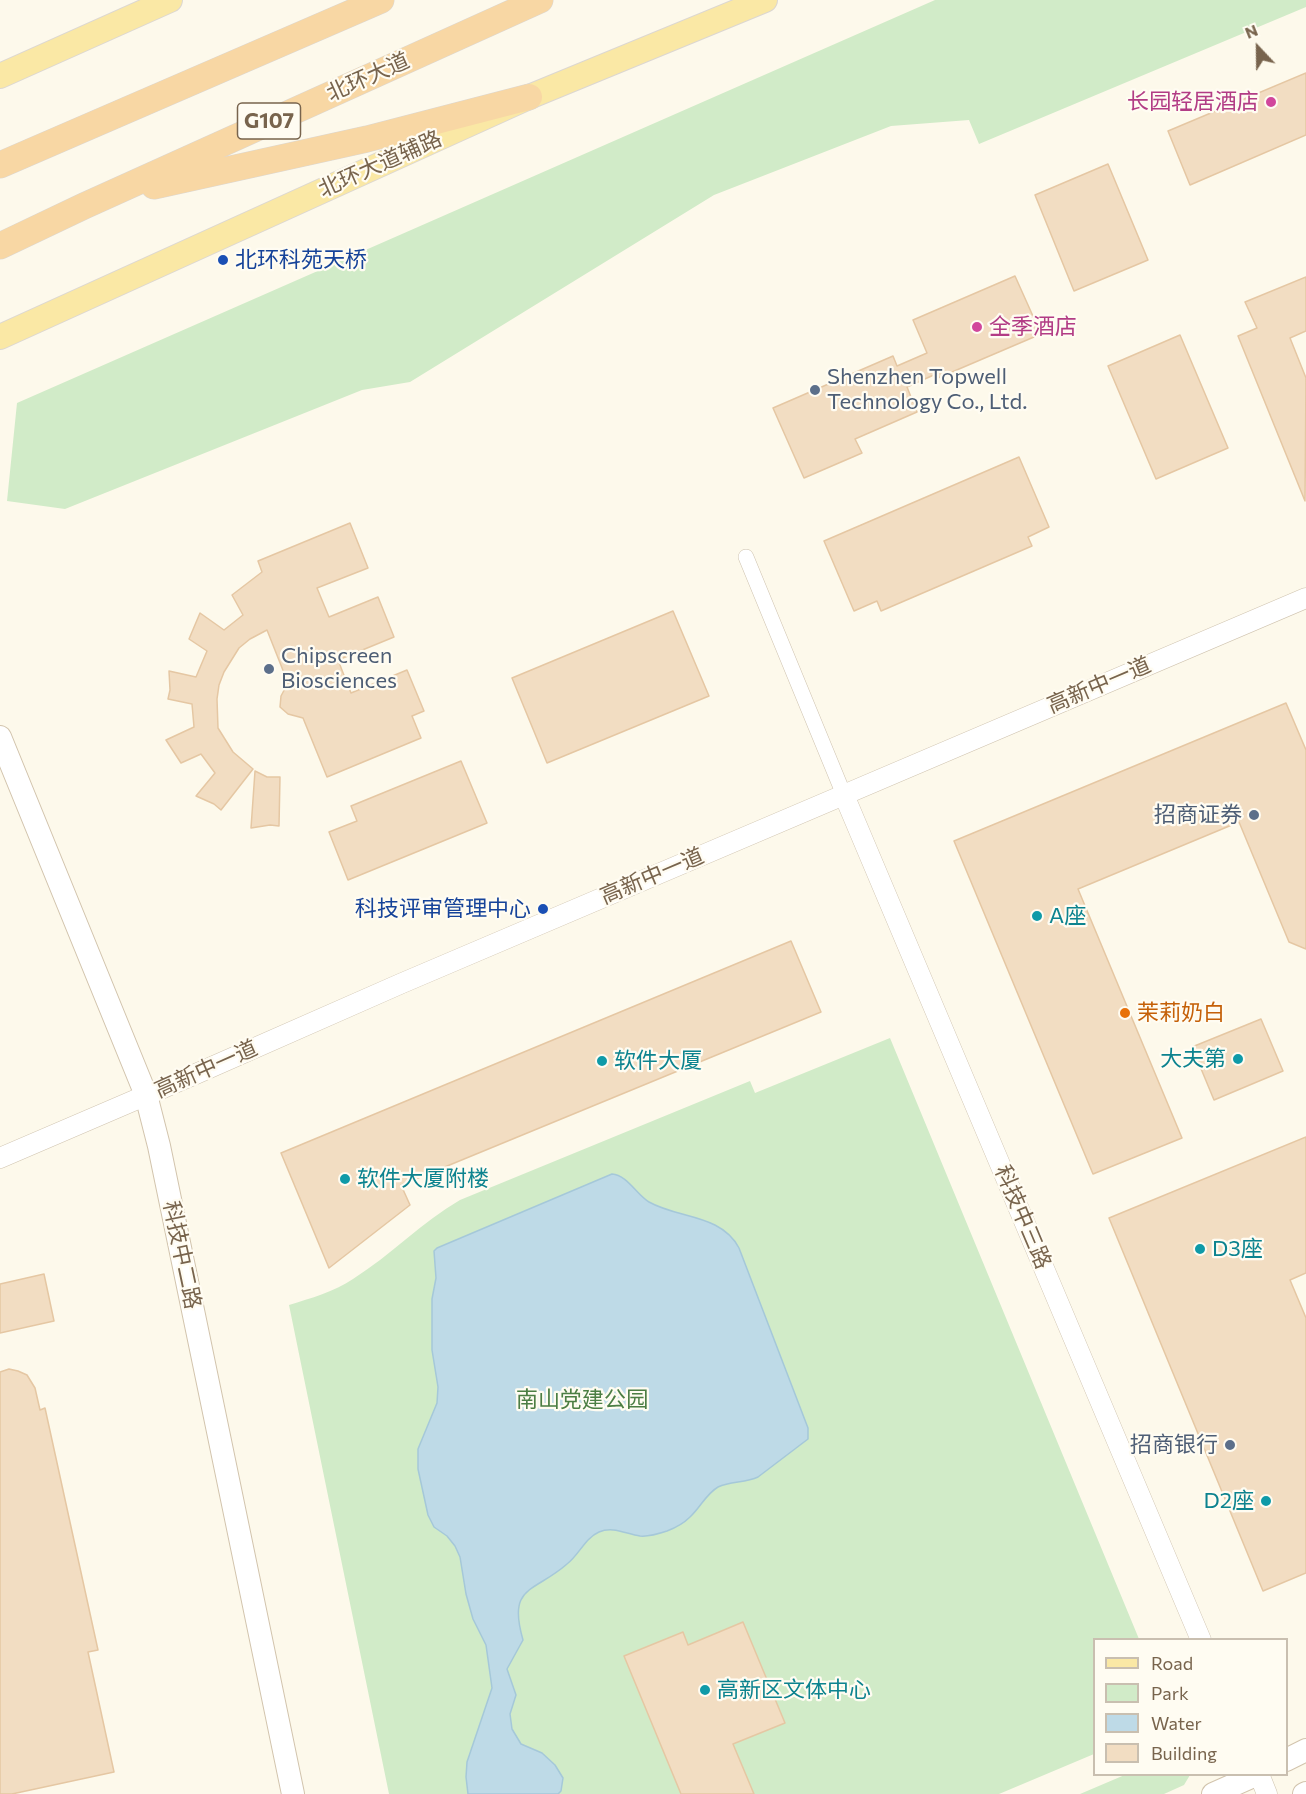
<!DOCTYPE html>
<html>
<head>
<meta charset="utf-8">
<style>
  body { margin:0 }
  #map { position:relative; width:1306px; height:1794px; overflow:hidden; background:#fdf9eb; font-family:Commissioner,sans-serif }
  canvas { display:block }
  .legend { position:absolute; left:1093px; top:1638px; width:195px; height:138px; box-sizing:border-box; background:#fffcf2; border:2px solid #c9bfb0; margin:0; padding:8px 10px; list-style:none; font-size:18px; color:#78644d }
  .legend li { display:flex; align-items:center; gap:12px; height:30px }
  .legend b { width:30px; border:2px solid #c9bfb0 }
  .north { position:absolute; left:1228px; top:18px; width:60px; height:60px; -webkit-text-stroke:4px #fffcf2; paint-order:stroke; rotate:338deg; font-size:16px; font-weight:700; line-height:24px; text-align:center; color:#78644d }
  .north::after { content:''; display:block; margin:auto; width:21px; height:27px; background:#78644d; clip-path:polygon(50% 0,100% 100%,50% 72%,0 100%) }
</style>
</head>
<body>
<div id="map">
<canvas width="1306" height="1794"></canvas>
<ul class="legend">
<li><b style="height:8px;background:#fae8a5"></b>Road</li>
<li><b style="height:16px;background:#d1ebc8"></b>Park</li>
<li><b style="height:16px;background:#bedae7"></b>Water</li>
<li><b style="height:16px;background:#f2ddc2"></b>Building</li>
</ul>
<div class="north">N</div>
</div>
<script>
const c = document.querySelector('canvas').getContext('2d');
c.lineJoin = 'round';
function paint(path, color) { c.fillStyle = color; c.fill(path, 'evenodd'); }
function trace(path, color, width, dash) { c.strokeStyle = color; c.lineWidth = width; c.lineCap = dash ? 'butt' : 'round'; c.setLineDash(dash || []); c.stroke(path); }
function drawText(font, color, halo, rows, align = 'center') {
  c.font = font + ' Commissioner,"Noto Sans SC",sans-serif'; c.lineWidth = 4.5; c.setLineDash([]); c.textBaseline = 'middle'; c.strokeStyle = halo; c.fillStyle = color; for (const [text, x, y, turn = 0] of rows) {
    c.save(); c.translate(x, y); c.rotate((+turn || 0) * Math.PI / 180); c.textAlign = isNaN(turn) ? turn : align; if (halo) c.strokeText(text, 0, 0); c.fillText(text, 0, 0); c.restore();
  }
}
const green = new Path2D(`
  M935,0H1306V7L979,144L969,120L891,126L714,195L410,382L362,390L65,509L7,501L17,403Z
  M890,1038L1139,1639L1094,1640V1754L999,1794H389L289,1305C311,1298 334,1292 353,1279C391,1255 422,1222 460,1200L750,1081L755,1093Z
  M1127,1774H1190V1775L1184,1785L1164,1794H1080Z`);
const water = new Path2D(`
  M612,1174C627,1175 637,1195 649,1202C679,1219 721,1214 739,1248L808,1428V1439L758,1477C745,1483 731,1481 718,1487C706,1494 700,1508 690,1517C684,1523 675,1528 667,1531C658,1534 649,1537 640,1536C626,1534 613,1526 599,1532C585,1538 579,1555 567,1564C534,1593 507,1585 523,1640L507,1669L516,1695L510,1714L512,1729L521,1744L542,1753L555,1765L563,1778L561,1791L558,1794H468L466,1777L467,1762L492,1688L486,1645L473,1619L466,1594L460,1557L455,1546L447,1536L434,1527L428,1515L418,1469V1449L437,1403L438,1387L432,1350V1299L436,1278L434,1251L437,1248Z`);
const building = new Path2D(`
  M1306,73V135L1190,185L1168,131Z
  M1108,164L1148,260L1074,291L1035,195Z
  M1015,276L1041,334L938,378L936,374L907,387L917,412L855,439L862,453L804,478L773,408L893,356L897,366L927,353L913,320Z
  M1306,277V331L1290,338L1306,378L1305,501L1238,336L1257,328L1245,302Z
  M1180,335L1228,448L1156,479L1108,366Z
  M1019,457L1049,527L1028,537L1032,546L881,611L877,601L854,611L824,541Z
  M350,523L368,568L317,588L329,617L378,597L394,637L338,660L351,693L407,670L424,711L412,716L421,738L327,777L303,718L288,714L280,707L281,696L288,683L267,630L250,639L239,648L224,672L219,685L217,699L218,728L233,752L253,769L221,810L214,804L196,796L215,773L201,754L181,763L166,740L194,727L192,704L168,699L170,690L169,671L196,677L207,651L189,639L200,613L224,630L243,615L232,595L262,572L258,561Z
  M673,611L709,696L547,763L512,678Z
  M1286,703L1306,750V949L1289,942L1239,822L1078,889L1182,1138L1093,1174L954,841Z
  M461,761L487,823L348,880L329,832L357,821L351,806Z
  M255,771L267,777H280L279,826L270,825L251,828Z
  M791,941L821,1012L401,1185L410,1205L329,1268L281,1153Z
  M1261,1019L1283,1071L1214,1100L1192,1047Z
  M1306,1137V1273L1290,1280L1306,1318V1573L1263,1591L1109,1218Z
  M44,1274L54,1321L0,1333V1284Z
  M9,1369L18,1371L27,1375L35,1388L40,1410L45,1408L98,1650L88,1652L114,1772L12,1794H0V1372Z
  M743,1622L785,1723L733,1744L754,1794H681L624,1656L683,1632L688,1645Z`);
const minor = new Path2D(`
  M746,557L844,795`);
const tertiary = new Path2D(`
  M844,795L1201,1640
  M0,1158L198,1073L400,984L1306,598
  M1259,1774L1267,1794`);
const secondary = new Path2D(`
  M0,737L146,1095L159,1146L293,1794
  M1286,1760L1306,1750
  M1213,1794L1258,1774
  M1304,1794L1306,1793`);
const primary = new Path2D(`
  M0,76L170,0
  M0,337L529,97L765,0`);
const trunk = new Path2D(`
  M0,165L381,0
  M154,186L367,139L529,97
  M0,246L84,206L540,0`);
const markers = [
  [1271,102,6,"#d1479c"],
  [223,260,6,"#1a4fb4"],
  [977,327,6,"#d1479c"],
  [815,390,6,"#5c6f8a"],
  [269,669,6,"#5c6f8a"],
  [1254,815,6,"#5c6f8a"],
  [543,909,6,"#1a4fb4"],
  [1037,916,6,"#0f9aa8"],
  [1125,1013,6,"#e8710a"],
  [1238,1059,6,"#0f9aa8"],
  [602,1061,6,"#0f9aa8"],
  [345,1179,6,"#0f9aa8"],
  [1200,1249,6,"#0f9aa8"],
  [1230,1445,6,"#5c6f8a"],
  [1266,1501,6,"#0f9aa8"],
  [705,1690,6,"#0f9aa8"]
];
const shields = [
  [269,121,63]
];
const shieldNames = [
  ["G107",269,121]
];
const streetNames = [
  ["北环大道",368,77,-24],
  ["北环大道辅路",380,164,-24],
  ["高新中一道",1099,685,-23],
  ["高新中一道",652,876,-23],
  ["高新中一道",206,1069,-24],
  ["科技中三路",1023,1217,67],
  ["科技中二路",182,1255,78]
];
const hotelNames = [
  ["长园轻居酒店",1259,102],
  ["全季酒店",989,327,"left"]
];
const transitNames = [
  ["北环科苑天桥",235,260],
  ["科技评审管理中心",531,909,"right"]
];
const serviceNames = [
  ["Shenzhen Topwell",827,377],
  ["Technology Co., Ltd.",827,402],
  ["Chipscreen",281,656],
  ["Biosciences",281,681],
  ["招商证券",1242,815,"right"],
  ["招商银行",1218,1445,"right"]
];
const cultureNames = [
  ["A座",1049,916],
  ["大夫第",1226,1059,"right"],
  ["软件大厦",614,1061],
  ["软件大厦附楼",357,1179],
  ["D3座",1212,1249],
  ["D2座",1254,1501,"right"],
  ["高新区文体中心",717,1690]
];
const foodNames = [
  ["茉莉奶白",1137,1013]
];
const parkNames = [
  ["南山党建公园",582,1400]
];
paint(green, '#d1ebc8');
paint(water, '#bedae7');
trace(water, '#a5c8d9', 1.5);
paint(building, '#f2ddc2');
trace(building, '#e5c7a3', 1.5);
trace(minor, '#cfc3af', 16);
trace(tertiary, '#cfc3af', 21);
trace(secondary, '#d2c4ad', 24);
trace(primary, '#dcd7d1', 26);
trace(trunk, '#dcd7d1', 27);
trace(minor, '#fff', 15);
trace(tertiary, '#fff', 20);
trace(secondary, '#fff', 22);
trace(primary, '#fae8a5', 24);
trace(trunk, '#f8d7a4', 26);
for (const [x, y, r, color] of markers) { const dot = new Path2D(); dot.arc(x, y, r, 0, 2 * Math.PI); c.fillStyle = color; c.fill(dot); trace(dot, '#fffcf2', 2); }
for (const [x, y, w] of shields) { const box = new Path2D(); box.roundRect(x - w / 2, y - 18, w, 36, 4.5); c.fillStyle = '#fffcf2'; c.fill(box); trace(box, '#78644d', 1.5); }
drawText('bold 21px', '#78644d', null, shieldNames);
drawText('22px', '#78644d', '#fffcf2', streetNames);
drawText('22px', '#b23c85', '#fffcf2', hotelNames, 'right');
drawText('22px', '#164399', '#fffcf2', transitNames, 'left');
drawText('22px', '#4e5e75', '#fffcf2', serviceNames, 'left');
drawText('22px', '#0d838f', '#fffcf2', cultureNames, 'left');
drawText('22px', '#c56008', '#fffcf2', foodNames, 'left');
drawText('22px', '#4c7e44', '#fffcf2', parkNames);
</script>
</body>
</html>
